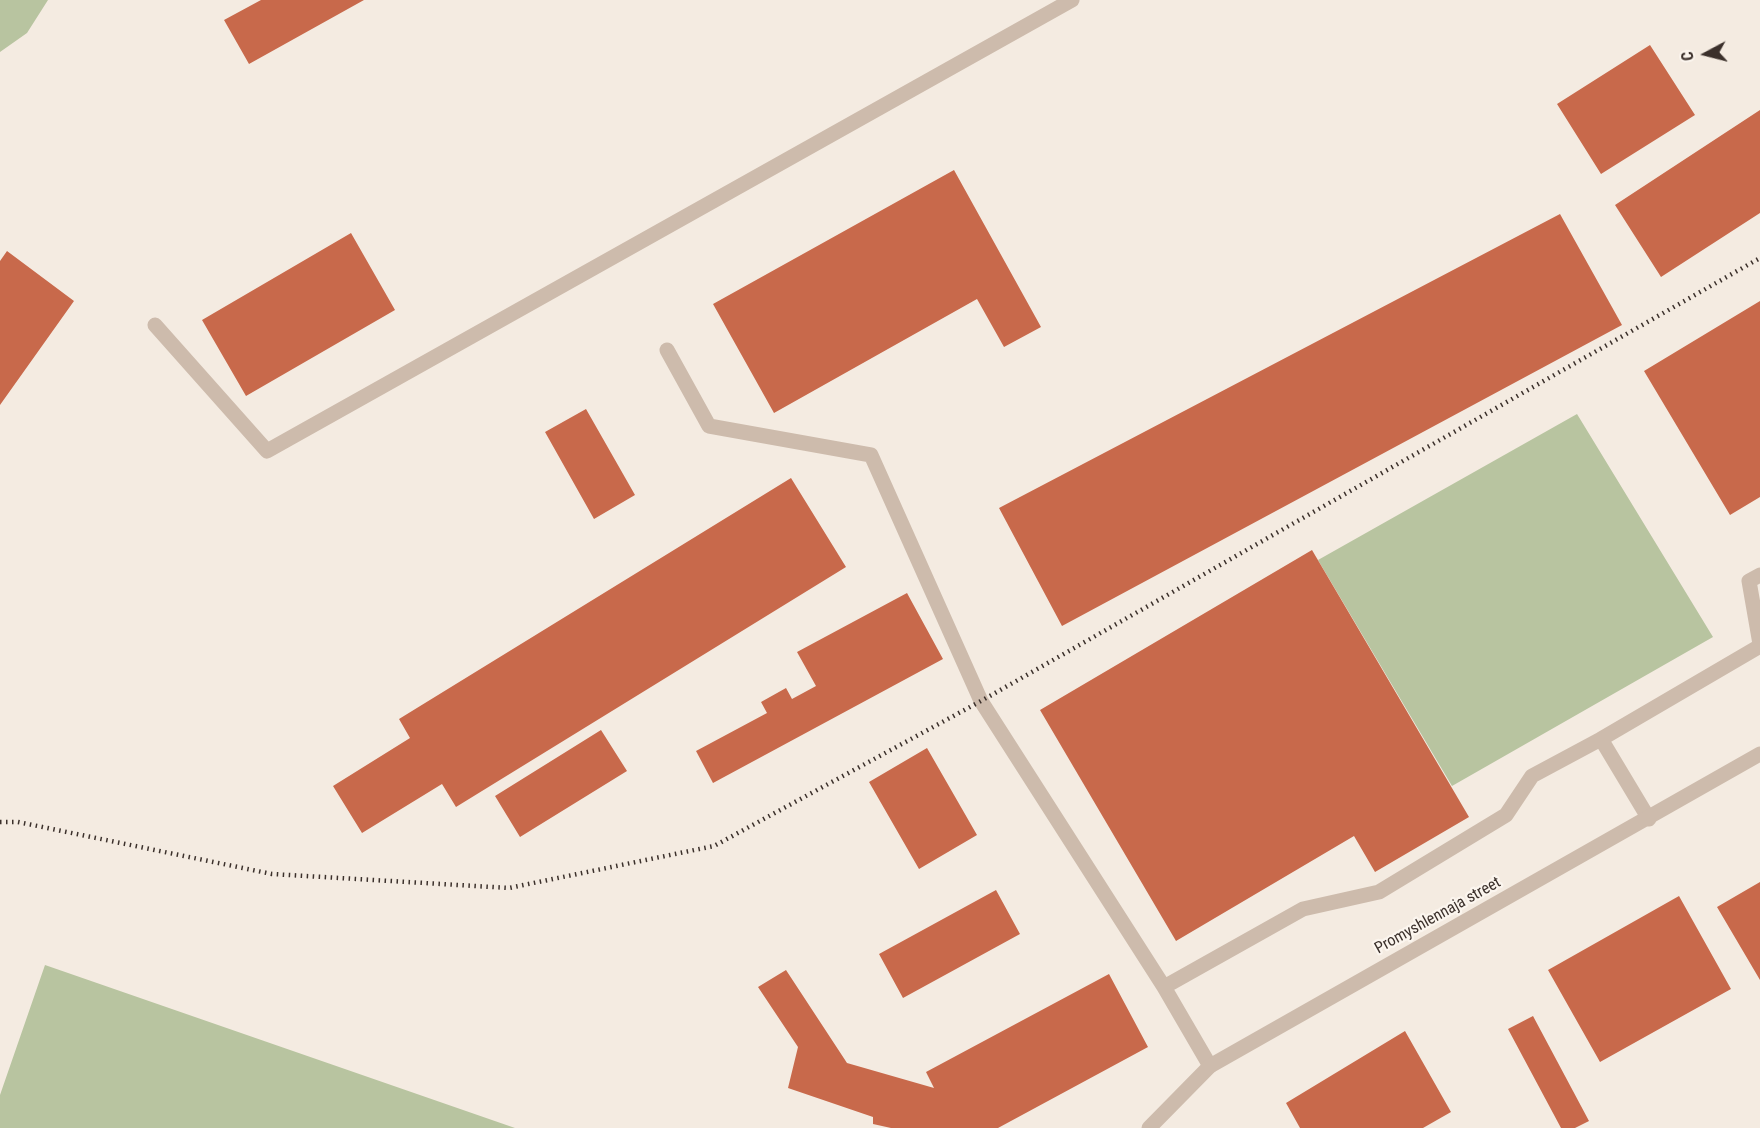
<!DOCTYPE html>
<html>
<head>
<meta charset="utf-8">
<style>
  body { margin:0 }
  #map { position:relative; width:1760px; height:1128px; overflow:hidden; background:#f4ebe1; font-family:"Roboto Condensed",sans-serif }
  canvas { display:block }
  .north { position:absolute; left:1676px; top:24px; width:60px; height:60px; -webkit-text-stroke:4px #fbf5ee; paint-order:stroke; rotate:263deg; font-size:16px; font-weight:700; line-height:24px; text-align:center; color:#3b302b }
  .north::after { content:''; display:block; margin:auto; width:21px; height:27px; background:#3b302b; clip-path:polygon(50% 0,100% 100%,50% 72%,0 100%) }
</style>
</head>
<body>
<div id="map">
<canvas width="1760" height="1128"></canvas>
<div class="north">С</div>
</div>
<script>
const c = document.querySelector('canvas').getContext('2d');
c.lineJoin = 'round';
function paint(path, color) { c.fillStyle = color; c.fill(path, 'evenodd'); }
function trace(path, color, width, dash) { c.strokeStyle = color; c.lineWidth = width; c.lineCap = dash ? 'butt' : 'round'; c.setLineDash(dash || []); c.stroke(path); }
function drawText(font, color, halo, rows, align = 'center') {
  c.font = font + ' "Roboto Condensed",sans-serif'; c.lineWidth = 4.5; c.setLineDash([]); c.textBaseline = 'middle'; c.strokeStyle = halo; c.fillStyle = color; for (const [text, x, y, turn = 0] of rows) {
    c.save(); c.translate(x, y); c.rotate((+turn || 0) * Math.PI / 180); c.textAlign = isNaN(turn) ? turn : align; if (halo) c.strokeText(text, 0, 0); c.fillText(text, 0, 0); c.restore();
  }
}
const green = new Path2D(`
  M0,0H48L27,33L0,52Z
  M1577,414L1713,637L1452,786L1318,560Z
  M45,965L515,1128H0V1095Z`);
const building = new Path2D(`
  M261,0H364L249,64L224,20Z
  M1650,45L1695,115L1601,174L1557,104Z
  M1760,110V213L1661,277L1615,205Z
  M954,170L1041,327L1004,347L977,299L774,413L713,304Z
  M1560,214L1622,325L1062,626L999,508Z
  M351,233L395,310L246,396L202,320Z
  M7,251L74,301L0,405V261Z
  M1760,301V497L1730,515L1644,371Z
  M586,409L635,495L594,519L545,432Z
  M791,478L846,567L456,807L442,784L362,833L333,786L410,738L399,719Z
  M1312,550L1469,817L1375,872L1354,836L1176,941L1040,710Z
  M907,593L943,659L713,783L696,751L767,713L761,702L786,688L792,699L816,686L797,652Z
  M601,730L627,771L520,837L495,796Z
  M927,748L977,835L919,869L869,782Z
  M1760,882V980L1717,907Z
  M996,890L1020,934L903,998L879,954Z
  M1679,896L1731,989L1600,1062L1548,970Z
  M786,970L847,1063L934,1088L926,1072L1109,974L1148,1047L998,1128H891L873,1124V1117L788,1088L798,1047L758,987Z
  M1533,1016L1589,1121L1575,1128H1561L1508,1029Z
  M1405,1031L1451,1112L1423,1128H1300L1286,1103Z`);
const lane = new Path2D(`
  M155,325L267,451L1072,0
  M667,350L709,426L871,455L981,701L1164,987L1210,1066
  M1760,575L1749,581L1760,644
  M1601,739L1649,819
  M1164,987L1303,909L1379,892L1506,815L1532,776L1601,739L1760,646`);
const street = new Path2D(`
  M1149,1128L1210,1066L1760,754`);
const rail = new Path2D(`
  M0,822H18L272,874L509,888L714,846L981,701L1760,258`);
const streetNames = [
  ["Promyshlennaja street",1438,916,-29]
];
paint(green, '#b8c4a0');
paint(building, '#c8694b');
trace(lane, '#cdbbac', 15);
trace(street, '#cdbbac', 15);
trace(rail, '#3b302b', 4.5, [1.5, 4.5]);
drawText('16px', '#3b302b', '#fbf5ee', streetNames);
</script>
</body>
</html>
